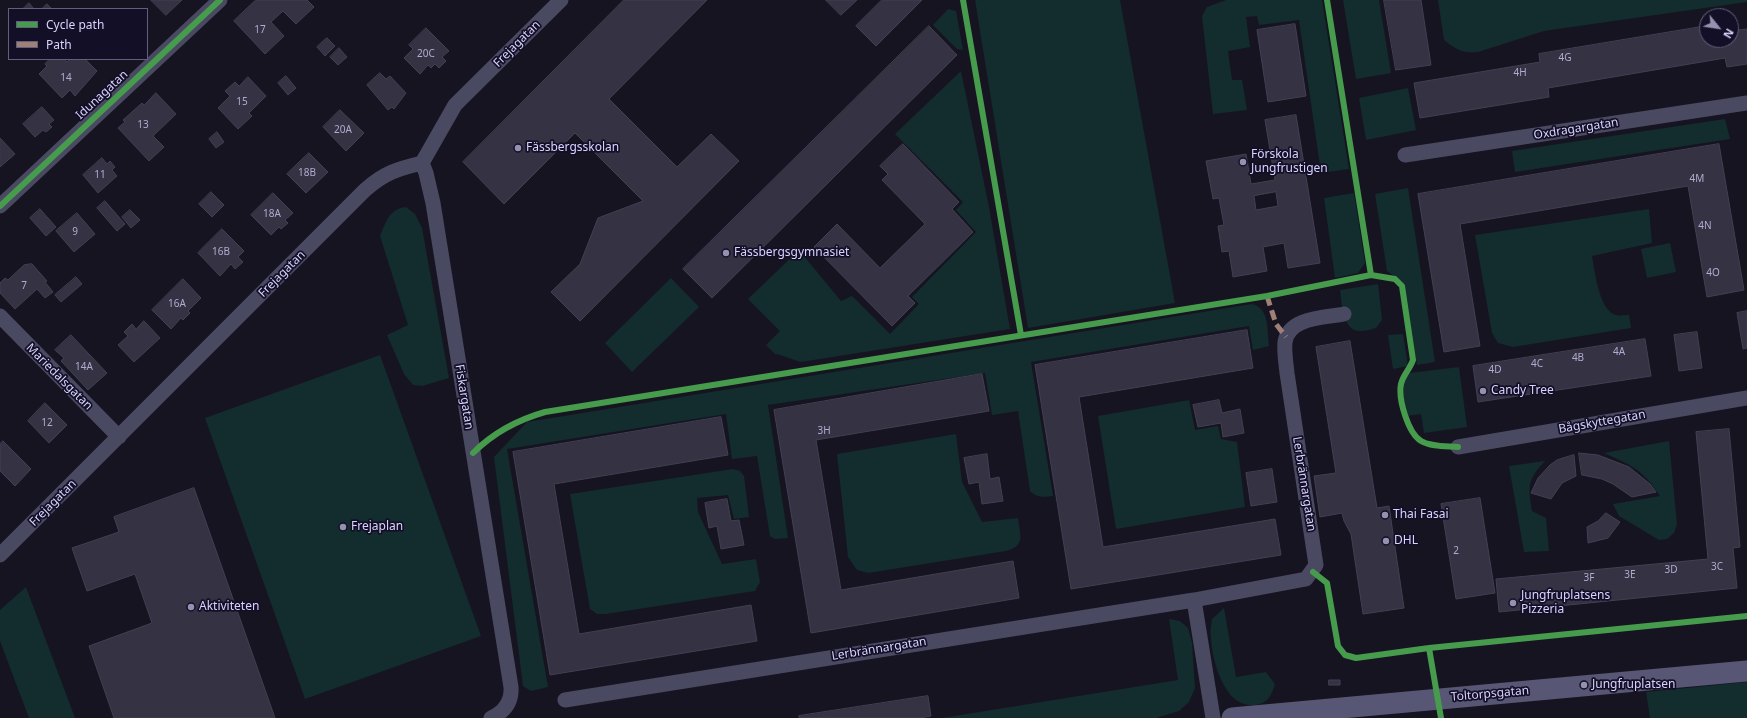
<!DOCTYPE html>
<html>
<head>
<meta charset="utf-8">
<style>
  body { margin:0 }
  #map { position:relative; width:1747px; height:718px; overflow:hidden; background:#161421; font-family:"Noto Sans",sans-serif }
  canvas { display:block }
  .legend { position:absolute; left:8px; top:8px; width:140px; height:52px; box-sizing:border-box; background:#130f26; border:1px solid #625e7d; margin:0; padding:5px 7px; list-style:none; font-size:12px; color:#d9d4ff }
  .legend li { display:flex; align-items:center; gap:8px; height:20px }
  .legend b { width:20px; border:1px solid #625e7d }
  .north { position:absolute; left:1699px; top:8px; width:40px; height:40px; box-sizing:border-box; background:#130f26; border:1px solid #625e7d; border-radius:50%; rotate:120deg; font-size:11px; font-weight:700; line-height:16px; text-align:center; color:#d9d4ff }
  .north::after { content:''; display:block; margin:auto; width:14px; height:18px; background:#9591b1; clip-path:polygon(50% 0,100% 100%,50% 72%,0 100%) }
</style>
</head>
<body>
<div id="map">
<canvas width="1747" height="718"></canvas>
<ul class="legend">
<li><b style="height:5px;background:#469c4c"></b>Cycle path</li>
<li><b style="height:5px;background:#9e8076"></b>Path</li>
</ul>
<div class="north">N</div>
</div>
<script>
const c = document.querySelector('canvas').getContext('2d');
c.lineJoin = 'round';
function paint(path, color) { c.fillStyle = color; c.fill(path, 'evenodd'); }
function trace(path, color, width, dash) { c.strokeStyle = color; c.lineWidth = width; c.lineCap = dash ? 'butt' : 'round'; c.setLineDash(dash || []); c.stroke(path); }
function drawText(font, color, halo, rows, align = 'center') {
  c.font = font + ' "Noto Sans",sans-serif'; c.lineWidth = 3.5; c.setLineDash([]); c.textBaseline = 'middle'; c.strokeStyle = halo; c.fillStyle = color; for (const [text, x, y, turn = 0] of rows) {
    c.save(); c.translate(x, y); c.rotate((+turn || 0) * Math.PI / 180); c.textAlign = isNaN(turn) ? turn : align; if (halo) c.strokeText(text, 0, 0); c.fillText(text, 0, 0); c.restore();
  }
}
const green = new Path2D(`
  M975,0H1120L1175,303L1028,328Z
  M1226,0H1322L1349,169L1321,173L1299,20L1259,25L1257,16L1246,17L1250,47L1228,51L1232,80H1242L1247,110L1213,114L1202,16L1207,7Z
  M1343,0H1379L1391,73L1356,79Z
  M1438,0H1747V2L1544,31L1478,52C1463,54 1455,49 1444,40Z
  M948,9L956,11L963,50L957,49L933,25Z
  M961,71L989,207L1010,329L801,362C792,360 784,355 775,354L766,345L780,331L748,299L799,250L841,301L852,296L890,334L919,304L912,297L976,232L956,210L963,202L895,134Z
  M1408,88L1416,130L1366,140L1359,98Z
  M1725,119L1730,139L1515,172L1512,151Z
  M1408,188L1435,362L1417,365L1401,281L1387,271L1375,194Z
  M1354,193L1365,263L1358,273L1335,278L1324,198Z
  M406,207L415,214L422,228L449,378L422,386L413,385L404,374L387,335L408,325L380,236C386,222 389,209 406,207Z
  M1649,209L1652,243L1592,256C1595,271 1599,311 1616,315C1620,316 1625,315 1629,315L1631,328L1513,347L1498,343L1492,333L1475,235Z
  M1670,243L1676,272L1647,278L1641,249Z
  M671,278L699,307L632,372L605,343Z
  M1378,284L1382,320L1376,328C1371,329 1366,331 1361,331C1342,332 1342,303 1340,290Z
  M1252,304C1270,308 1267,331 1269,346L1253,350L1249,326L1031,362L1053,496C1043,497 1037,498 1030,491L1018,411L992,415L985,373L768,405L788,538L775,539L770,536L757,456L732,459L726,414L507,449L548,687L531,691L523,686L494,457L527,422Z
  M1403,334L1408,366L1393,369L1388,335Z
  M380,355L481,636L305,699L205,418Z
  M1459,367L1467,427L1424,433L1421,414L1406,416C1405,402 1399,384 1409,373Z
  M1189,400L1195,430L1218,426L1221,439L1237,442L1245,507L1116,529L1098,416Z
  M956,434L962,482L982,522L1018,518C1020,535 1026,546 1006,551L868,573L857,570L848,557L837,454Z
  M1669,441L1677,524L1674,533L1667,539L1659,540L1619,516L1613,504L1660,496C1642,469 1633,466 1604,453Z
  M1545,461C1527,480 1528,487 1532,511L1546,518L1549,551L1524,552L1509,466Z
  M733,469L740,471L744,476L749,517L734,519L728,495L697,498L698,512L722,564L756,559L760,582L755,591L606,614H597L590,609L570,494Z
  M26,587L75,718H29L0,641V610Z
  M1224,608L1236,677L1266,672L1275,684C1271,696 1269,702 1256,705C1225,710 1212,661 1211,638C1210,632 1211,625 1212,619Z
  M1169,619L1180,621L1188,628L1192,643L1195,688L1189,702L1179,711L1156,718H942L1178,680Z
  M1747,682V718H1650L1646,692Z`);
const building = new Path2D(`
  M151,0H182L166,15Z
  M256,0H307L314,7L296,24L283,11L271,22L284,36L265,54L234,21Z
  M624,0H707L609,99L677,167L711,134L739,161L580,321L551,292L580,264L598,218L643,201L575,133L504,204L463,162Z
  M826,0H857L841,15Z
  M882,0H922L876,46L856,26Z
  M1384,0H1421L1431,65L1396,70Z
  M29,3L34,9H23Z
  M47,4L52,9H42Z
  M1295,24L1306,96L1268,102L1257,30Z
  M929,26L957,55L712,298L683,269Z
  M1707,26V40H1731V31L1747,29V64L1727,67L1725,58L1548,88L1549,97L1420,118L1414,83L1540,62L1539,54Z
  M426,28L449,51L442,57L446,61L439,68L435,64L431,68L428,65L420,74L404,58L413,49L409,45Z
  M327,38L335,46L325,56L317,47Z
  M339,48L347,57L338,65L330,57Z
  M50,59H64L67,62L70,59H85L97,71L75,96L70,90L62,98L39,74L47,66L45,64Z
  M380,73L386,79L390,76L406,93L394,109L392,107L388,110L367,85Z
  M286,76L296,88L288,95L278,83Z
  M248,77L266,96L249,113L252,116L238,129L218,108L230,96L225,91L235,82L239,86Z
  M156,93L176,114L153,136L164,147L149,161L118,128L125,122L123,120L142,103L144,105Z
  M42,107L54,120L49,124L52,127L46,132L43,130L35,137L23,124Z
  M340,110L364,133L346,151L323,127Z
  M1296,115L1320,263L1288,268L1284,243L1263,247L1267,271L1233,277L1229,251L1222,252L1218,226L1224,225L1219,198L1213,199L1206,161L1246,154L1251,184L1275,180L1265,120ZM1276,192L1278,206L1256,210L1254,196Z
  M217,132L224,142L216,148L209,139Z
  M0,138L15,154L0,167Z
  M903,144L959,202L952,209L973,232L908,296L915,303L892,326L814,247L837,224L880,268L925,224L882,180L888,174L880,166Z
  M1719,144L1744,290L1707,297L1688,186L1460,224L1480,346L1444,352L1418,194Z
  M309,153L328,172L306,193L287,174Z
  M102,158L107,164L110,161L115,167L112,170L117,176L98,193L83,175Z
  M211,192L224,205L212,217L199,204Z
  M273,193L293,213L285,220L288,223L281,229L279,227L271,235L251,215Z
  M105,201L125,224L117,231L97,208Z
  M40,209L56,227L46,236L30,218Z
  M130,210L140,220L131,228L122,217Z
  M77,213L95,234L74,252L56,231Z
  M222,229L244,251L238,257L243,262L235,269L231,264L220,276L198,253Z
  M32,264L47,281L45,282L53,292L45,298L37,289L15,309L0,293V283L5,278L8,280L24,265Z
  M76,277L82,284L61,302L55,295Z
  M183,279L201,298L188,311L190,313L183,320L181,318L171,329L152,310Z
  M1747,311V348L1743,349L1737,313Z
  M144,321L160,338L134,362L118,345L128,336L124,332L132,324L136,329Z
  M1247,330L1253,368L1079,397L1103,547L1275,519L1281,555L1071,589L1035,365Z
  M1697,332L1702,368L1679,371L1674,335Z
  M71,335L107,373L88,390L61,361L64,358L55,350Z
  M1645,339L1651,376L1478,402L1473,366Z
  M1350,341L1377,508L1389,506L1404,608L1363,614L1351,534L1344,521L1342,513L1320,517L1314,476L1336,473L1316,347Z
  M982,374L989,411L816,440L841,590L1013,561L1019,598L811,633L774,410Z
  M1219,400L1222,413L1240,409L1244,433L1223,437L1221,423L1198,427L1193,405Z
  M45,403L67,425L49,443L28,421Z
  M721,417L728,455L554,484L579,634L751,605L757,641L550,675L513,452Z
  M1729,429L1740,547L1733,548L1737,588L1499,612L1496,579L1708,559L1696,432Z
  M3,441L31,469L15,486L0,471V444Z
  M1579,453L1598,455L1629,467L1650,484L1656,492L1632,497L1613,484L1602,479L1582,475Z
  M987,454L990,479L999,477L1003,501L982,504L979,482L969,484L964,458Z
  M1574,455L1576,476L1562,483L1551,499L1531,493L1538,478L1550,465L1557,460Z
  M1272,469L1277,502L1251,506L1246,473Z
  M194,488L275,718H114L89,646L152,623L135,574L87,591L72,548L119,532L114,517Z
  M1480,498L1495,593L1456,599L1441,504Z
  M727,499L731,521L739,520L744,545L721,549L717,526L709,528L705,503Z
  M1606,513L1620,522L1608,538L1588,543L1587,527L1598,521Z
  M1329,680H1340V685H1329Z
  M928,696L931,716L920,718H799V716Z`);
const street = new Path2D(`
  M1405,155L1747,103
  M422,163L426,173L433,203L511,687C512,702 504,712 491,718
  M0,206L220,0
  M0,316L119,437
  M1458,447L1747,398
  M0,555L365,190C384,173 397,169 422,163L455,105L561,0
  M1194,600L1213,718
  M565,700L1194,600L1306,579L1316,565L1287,373C1286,363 1284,352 1285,342C1289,317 1324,318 1344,314`);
const secondary = new Path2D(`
  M1232,718L1747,671`);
const quiet = new Path2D(`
  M1267,296L1276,324L1286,337`);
const cycleway = new Path2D(`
  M963,0L1021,335
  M1327,0L1371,275L1395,279L1402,286L1413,360C1410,369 1403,375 1401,384C1398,399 1408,433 1421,441C1431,447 1447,446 1458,447
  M0,206L220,0
  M473,453C494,432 517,420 545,412L1267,296L1371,275
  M1313,572L1327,583L1338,646L1345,655L1356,658L1429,648L1747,616
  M1429,648L1441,718`);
const markers = [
  [518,148,4,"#9591b1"],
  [1243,162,4,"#9591b1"],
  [726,253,4,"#9591b1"],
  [1483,391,4,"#9591b1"],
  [1385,515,4,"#9591b1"],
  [343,527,4,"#9591b1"],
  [1386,541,4,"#9591b1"],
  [1513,603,4,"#9591b1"],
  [191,607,4,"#9591b1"],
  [1584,685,4,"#9591b1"]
];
const numberNames = [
  ["17",260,30],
  ["20C",426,54],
  ["4G",1565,58],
  ["4H",1520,73],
  ["14",66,78],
  ["15",242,102],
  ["13",143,125],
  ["20A",343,130],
  ["18B",307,173],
  ["11",100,175],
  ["4M",1697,179],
  ["18A",272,214],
  ["4N",1705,226],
  ["9",75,232],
  ["16B",221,252],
  ["4O",1713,273],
  ["7",24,286],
  ["16A",177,304],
  ["4A",1619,352],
  ["4B",1578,358],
  ["4C",1537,364],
  ["14A",84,367],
  ["4D",1495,370],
  ["12",47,423],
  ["3H",824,431],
  ["2",1456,551],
  ["3C",1717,567],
  ["3D",1671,570],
  ["3E",1630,575],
  ["3F",1589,578]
];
const streetNames = [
  ["Frejagatan",517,44,-45],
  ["Idunagatan",102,95,-43],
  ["Oxdragargatan",1576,129,-9],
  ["Frejagatan",282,274,-45],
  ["Mariedalsgatan",59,377,45],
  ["Fiskargatan",464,397,81],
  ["Bågskyttegatan",1602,422,-10],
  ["Lerbrännargatan",1304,484,81],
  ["Frejagatan",53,503,-45],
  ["Lerbrännargatan",879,649,-9],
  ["Toltorpsgatan",1490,694,-5]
];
const poiNames = [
  ["Fässbergsskolan",526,148],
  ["Förskola",1251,155],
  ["Jungfrustigen",1251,169],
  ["Fässbergsgymnasiet",734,253],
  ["Candy Tree",1491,391],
  ["Thai Fasai",1393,515],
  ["Frejaplan",351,527],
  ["DHL",1394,541],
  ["Jungfruplatsens",1521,596],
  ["Pizzeria",1521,610],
  ["Aktiviteten",199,607],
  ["Jungfruplatsen",1592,685]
];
paint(green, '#132c2d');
paint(building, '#343243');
trace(building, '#433f54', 1);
trace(street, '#4a4962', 15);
trace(secondary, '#575674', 21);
trace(quiet, '#9e8076', 5, [10, 5]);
trace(cycleway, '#469c4c', 6);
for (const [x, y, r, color] of markers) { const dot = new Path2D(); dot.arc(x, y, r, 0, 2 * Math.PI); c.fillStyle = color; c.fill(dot); trace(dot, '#130f26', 1.5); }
drawText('10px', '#b0acd0', null, numberNames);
drawText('12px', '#d9d4ff', '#130f26', streetNames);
drawText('12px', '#d9d4ff', '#130f26', poiNames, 'left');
</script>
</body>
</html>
